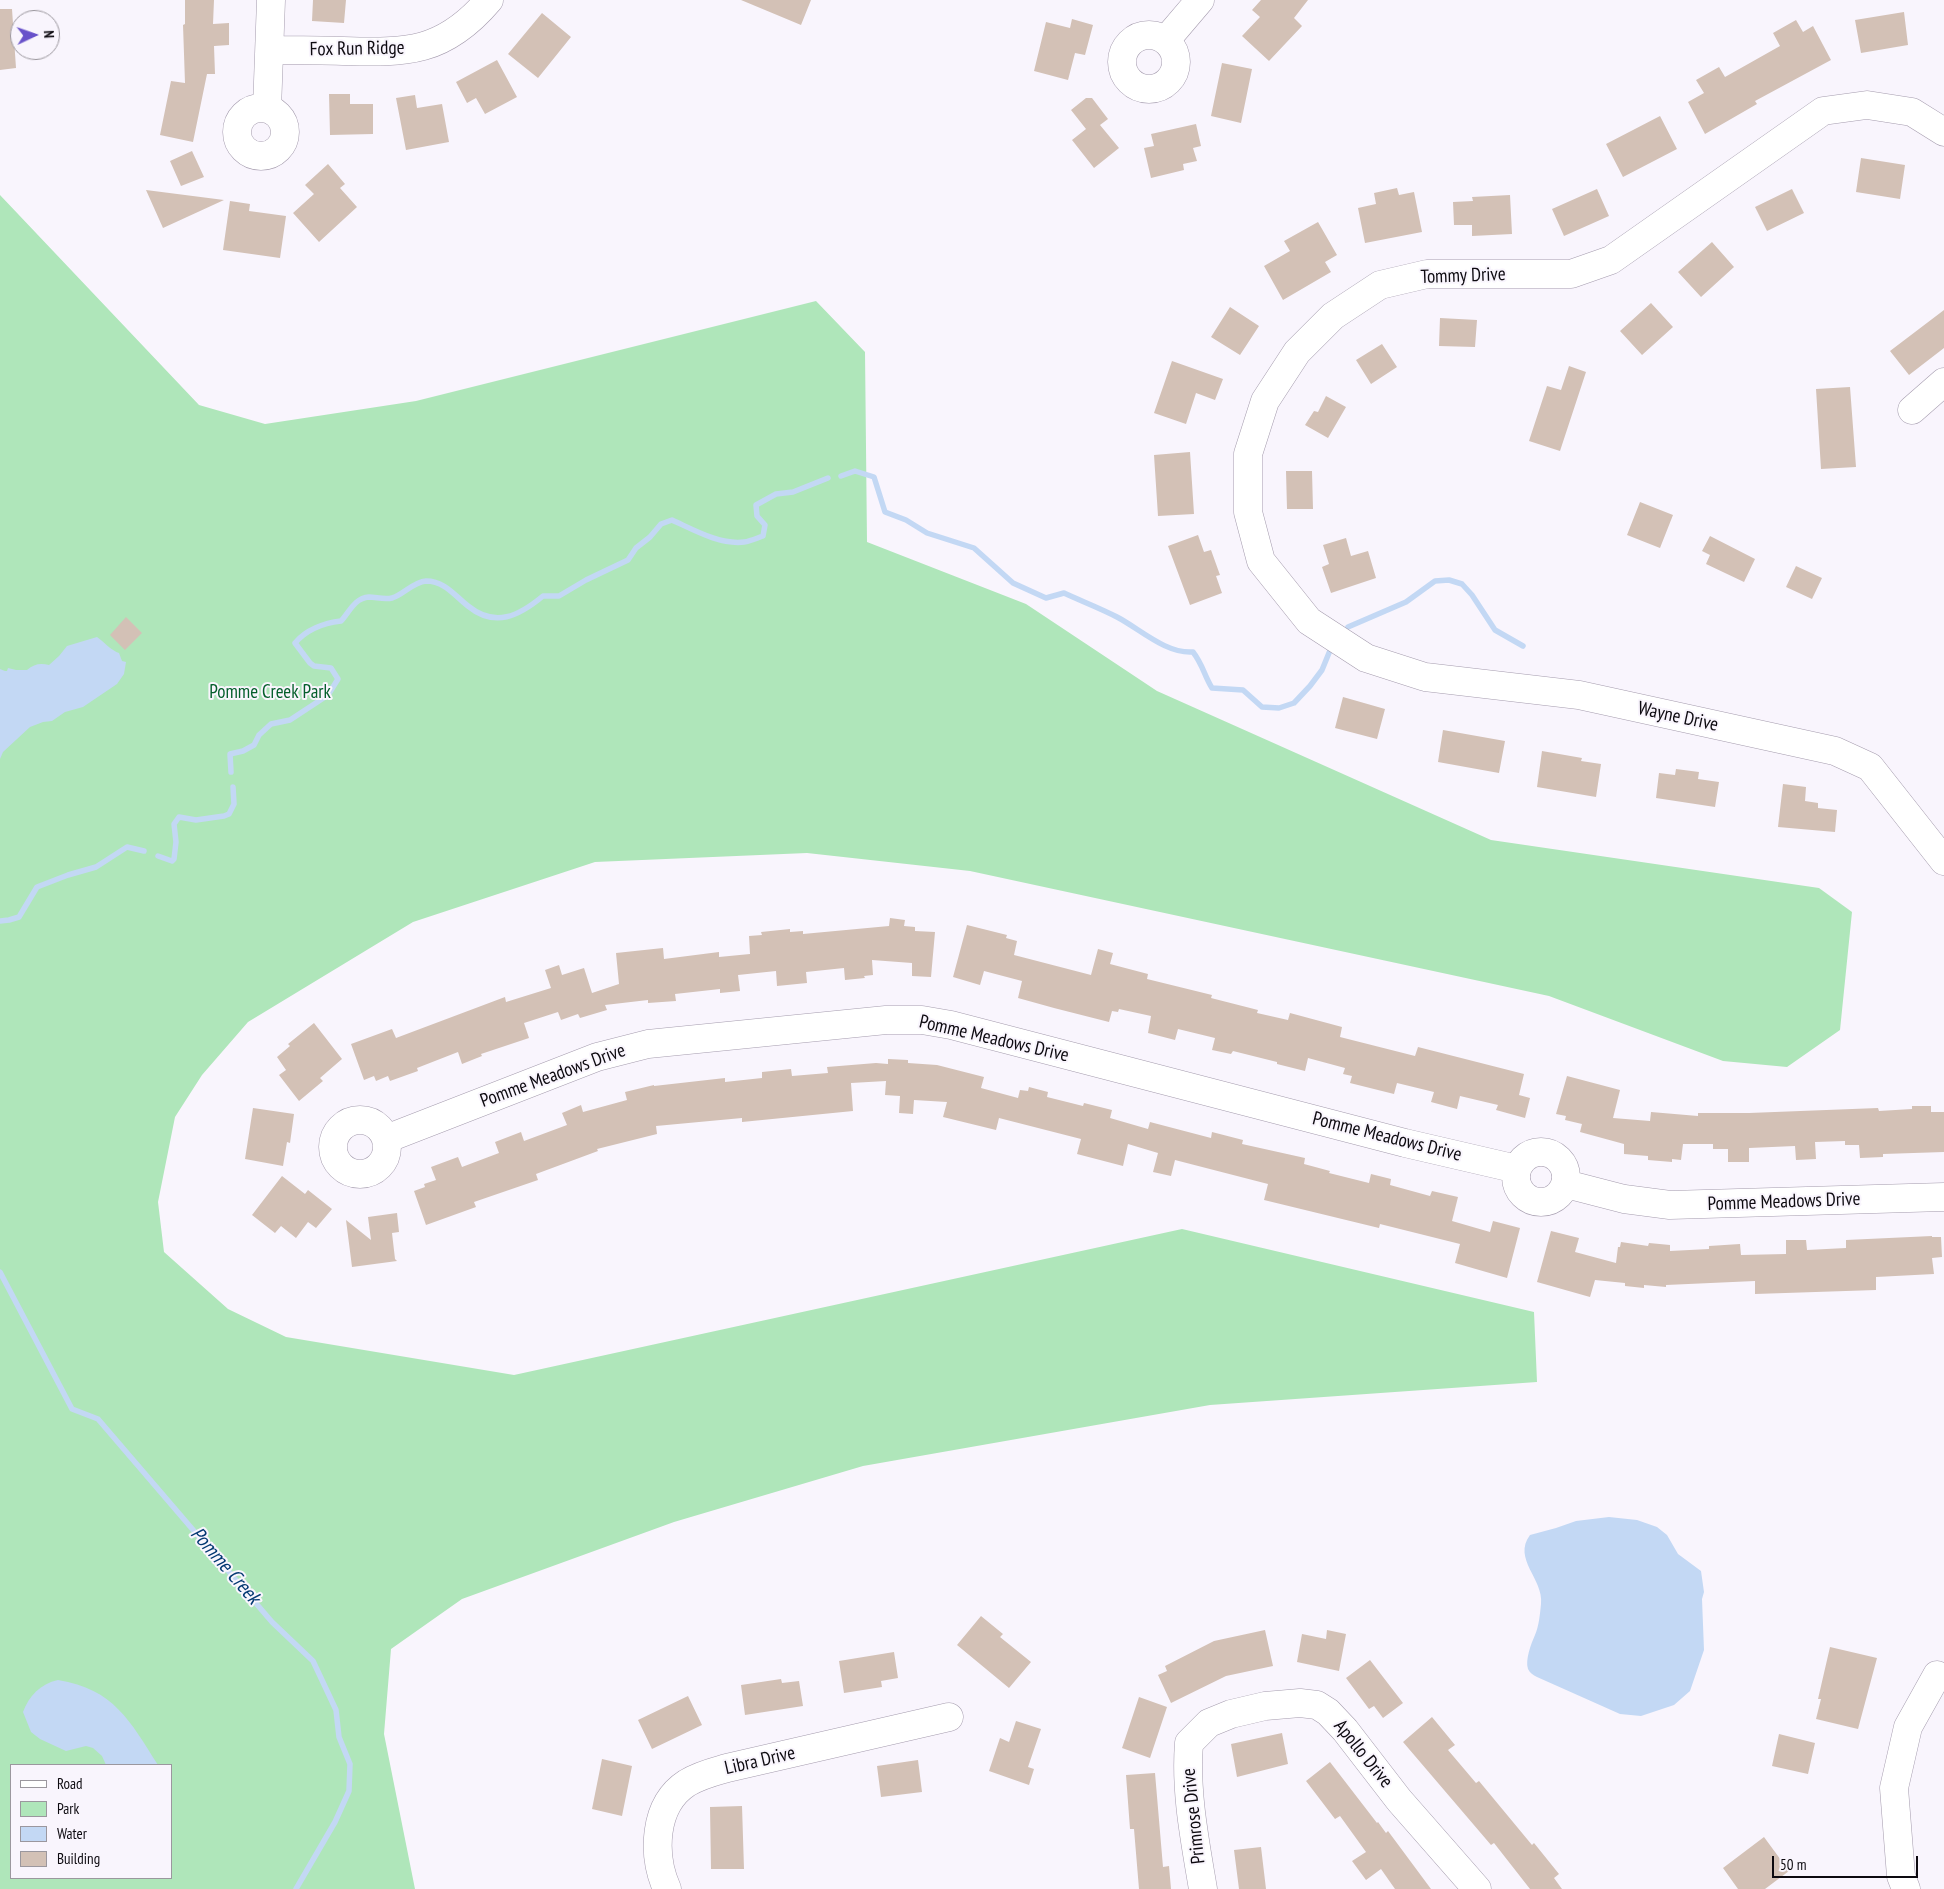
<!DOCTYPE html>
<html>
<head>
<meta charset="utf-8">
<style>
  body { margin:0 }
  #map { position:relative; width:1944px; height:1889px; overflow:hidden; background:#f9f5fd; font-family:"PT Sans Narrow",sans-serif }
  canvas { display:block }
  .legend { position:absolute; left:10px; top:1764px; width:162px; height:115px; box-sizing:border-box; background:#f9f5fd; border:1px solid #9b979e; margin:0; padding:6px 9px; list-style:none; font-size:15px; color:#0d0a10 }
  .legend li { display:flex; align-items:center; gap:10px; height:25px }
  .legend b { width:25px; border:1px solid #9b979e }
  .north { position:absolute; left:10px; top:10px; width:50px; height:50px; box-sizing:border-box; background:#f9f5fd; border:1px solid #9b979e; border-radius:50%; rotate:87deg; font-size:14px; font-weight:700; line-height:20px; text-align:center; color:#0d0a10 }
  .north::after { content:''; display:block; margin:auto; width:18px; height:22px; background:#6851ca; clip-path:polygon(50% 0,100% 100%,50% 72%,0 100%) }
  .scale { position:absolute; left:1772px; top:1856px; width:146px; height:22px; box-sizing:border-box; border:2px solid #0d0a10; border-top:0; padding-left:6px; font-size:15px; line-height:18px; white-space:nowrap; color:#0d0a10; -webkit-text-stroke:4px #f9f5fd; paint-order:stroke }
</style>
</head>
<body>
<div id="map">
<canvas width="1944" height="1889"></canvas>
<ul class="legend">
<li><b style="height:6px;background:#fff"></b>Road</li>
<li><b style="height:14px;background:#afe6ba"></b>Park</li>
<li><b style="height:14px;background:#c3d8f4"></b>Water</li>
<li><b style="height:14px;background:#d3c1b6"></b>Building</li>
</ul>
<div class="north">N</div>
<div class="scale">50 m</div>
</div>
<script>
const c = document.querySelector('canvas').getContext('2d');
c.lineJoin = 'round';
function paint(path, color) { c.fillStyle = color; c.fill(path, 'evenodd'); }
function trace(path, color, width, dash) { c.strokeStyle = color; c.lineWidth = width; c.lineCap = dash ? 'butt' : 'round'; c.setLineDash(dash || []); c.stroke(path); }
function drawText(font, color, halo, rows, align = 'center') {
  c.font = font + ' "PT Sans Narrow",sans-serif'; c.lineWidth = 4; c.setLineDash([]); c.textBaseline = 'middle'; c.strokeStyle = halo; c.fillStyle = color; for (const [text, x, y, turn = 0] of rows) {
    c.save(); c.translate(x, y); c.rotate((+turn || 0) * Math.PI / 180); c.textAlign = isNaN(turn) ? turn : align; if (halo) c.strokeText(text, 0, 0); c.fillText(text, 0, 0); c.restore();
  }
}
const green = new Path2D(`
  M0,195L199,405L265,424L416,401L816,301L865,352L867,542L1026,604L1157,691L1491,840L1819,888L1852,912L1840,1030L1787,1067L1723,1061L1549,996L970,871L807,853L595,862L413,922L248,1022L202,1075L175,1117L158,1202L164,1252L228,1309L286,1337L514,1375L1182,1229L1534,1312L1537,1382L1210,1405L863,1466L674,1522L462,1599L391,1649L384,1734L415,1889H0ZM11,1765H171V1878H11Z`);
const water = new Path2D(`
  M97,637C104,642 112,651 119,653L122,661L126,662L124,674L117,684L83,707L65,712L52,721L43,722L30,727L3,752L0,759V669L5,671H7L8,668L16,670H27C34,664 40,663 49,665L59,656L67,646Z
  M1609,1517L1637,1520L1657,1527L1667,1535L1678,1554L1701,1571L1704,1592L1702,1599L1704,1650L1690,1691L1674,1705L1641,1716L1620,1714L1537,1677C1533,1675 1530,1673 1528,1669C1525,1660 1531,1644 1535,1635C1539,1626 1540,1614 1541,1604C1544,1579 1512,1559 1530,1535L1556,1528L1576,1521Z
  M58,1680C114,1689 130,1721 158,1765H106L102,1756L93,1748L86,1746L66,1751L40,1739L31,1732L23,1712C29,1696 40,1684 58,1680Z`);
const stream = new Path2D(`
  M841,476L855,471L874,477L885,512L906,520L927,533L974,548L1013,583L1046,598L1064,593C1081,601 1100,608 1117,617C1140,629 1166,654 1193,652C1203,665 1204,675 1212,688L1243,690L1262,707L1279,708L1294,703L1310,686L1322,670L1331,648
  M1348,627L1406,602L1435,581L1449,580L1462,584L1472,595L1495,630L1523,646
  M231,772L230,754L243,751L254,745L259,735L271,724L290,720L328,695L338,679L331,668L314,666L310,663L295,643C306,630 324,623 341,621C349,613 354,598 369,597C376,597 384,600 392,598C403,595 413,582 426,581C445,581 455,596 468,606C495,628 519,616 543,596H559L586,580L628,560L636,548L650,537L661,524L672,520C694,530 720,545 744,542C751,541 757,538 763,536L765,525L757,516L756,505L776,494L793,492L828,478
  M158,856L172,861L174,859L176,842L174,824L179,817L196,820L224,816L229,814L234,804L233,787
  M0,921L9,920L19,917L37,887L68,875L96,867L127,847L144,851
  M0,1272L72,1409L98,1419L272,1622L313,1661L336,1710L339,1737L350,1764L349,1791L335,1822L296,1889`);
const building = new Path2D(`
  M185,0H214L213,24L229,23V45L214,46L215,74H207L193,142L160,135L171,81L185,83L183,25L185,24Z
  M313,0H346L344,23L312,21Z
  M741,0H811L801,25Z
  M1261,0H1308L1294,18L1302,26L1269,61L1242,36L1260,17L1252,10Z
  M0,9H12L16,68L0,70Z
  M1904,12L1908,45L1861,53L1855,20Z
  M542,13L571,37L538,78L508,54Z
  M1072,19L1093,25L1085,55L1075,53L1068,80L1034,71L1046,22L1070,28Z
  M1796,20L1803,32L1813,26L1831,60L1755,101L1757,104L1705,134L1688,102L1704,93L1696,80L1719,67L1725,77L1780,46L1773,33Z
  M497,60L517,97L485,114L476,98L467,103L456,82Z
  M1222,63L1252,69L1241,123L1211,116Z
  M329,94H350V104H373V134L330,135Z
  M415,95L417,108L442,104L449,142L406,150L396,98Z
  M1086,98H1092L1108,119L1100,125L1119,148L1094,168L1072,140L1086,129L1071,110Z
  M1660,116L1677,149L1623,177L1606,144Z
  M1196,124L1201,146L1193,148L1197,161L1183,164L1184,170L1151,178L1144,148L1154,146L1151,134Z
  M192,151L204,177L181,186L170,161Z
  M1861,158L1905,165L1900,199L1856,192Z
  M328,164L345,184L340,188L357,207L319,242L293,213L314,194L305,185Z
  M1397,188L1399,195L1414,192L1422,232L1365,243L1358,208L1376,204L1374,193Z
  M1597,189L1609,216L1564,236L1552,209Z
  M1792,189L1804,213L1767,231L1755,207Z
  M146,190L224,200L163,228Z
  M1510,195L1512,234L1472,236V225H1454L1453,202L1473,201L1472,197Z
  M230,201L250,204L249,211L286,216L280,258L223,250Z
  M1318,222L1337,255L1325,262L1331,272L1283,300L1264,266L1290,251L1284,241Z
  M1712,242L1734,267L1701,297L1678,272Z
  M1651,303L1673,327L1642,355L1620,331Z
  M1230,307L1259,326L1240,355L1211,337Z
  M1944,310V348L1909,375L1890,351Z
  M1440,318L1477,320L1475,347L1439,346Z
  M1382,344L1397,367L1371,384L1356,360Z
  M1172,361L1223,379L1215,400L1196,393L1186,424L1154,413Z
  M1569,366L1586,372L1560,451L1529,441L1547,386L1561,390Z
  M1850,387L1856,467L1821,469L1816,389Z
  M1326,396L1346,407L1328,438L1305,425L1314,411L1318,412Z
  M1190,452L1194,514L1158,516L1154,455Z
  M1286,471H1312L1313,509H1287Z
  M1640,502L1673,515L1660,548L1627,535Z
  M1198,535L1204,552L1211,550L1220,575L1216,576L1222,593L1190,605L1168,546Z
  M1710,536L1755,559L1744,582L1706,564L1710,555L1702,551Z
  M1346,538L1351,556L1368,551L1376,578L1331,593L1322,567L1329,564L1323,545Z
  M1796,566L1822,578L1812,599L1786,587Z
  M126,617L142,633L125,650L110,635Z
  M1343,697L1385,709L1377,739L1335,728Z
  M1443,730L1505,741L1499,773L1438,762Z
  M1542,751L1582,758L1581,761L1601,764L1596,797L1537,787Z
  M1676,769L1699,772L1698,779L1719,782L1715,807L1656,798L1659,773L1675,775Z
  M1783,784L1806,787L1805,801L1818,803V808L1837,810L1835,832L1778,827Z
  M890,918L905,920L904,926L915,927V931L935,932L931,977L912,976V963L872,960L873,975L864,976L865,978L845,980L844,968L806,972L807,983L777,986L776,971L738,975L740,991L720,993V989L675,994L676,1001L648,1003V1000L605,1005L607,1010L580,1018L578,1014L561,1020L558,1012L524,1023L529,1038L481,1054L482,1056L462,1064L458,1052L417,1068L418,1071L390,1081L388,1076L376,1081L374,1076L364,1080L351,1044L392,1029L396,1038L505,997L506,1002L551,988L545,970L559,965L562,975L584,968L592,993L619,984L616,953L663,948L664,959L719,952V957L750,954L749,936L762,935L761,932L790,929V932L803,931V934L889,926Z
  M967,925L1007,935L1006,938L1017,941L1014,955L1091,975L1098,949L1113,953L1110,964L1148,974L1147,979L1212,995L1211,998L1258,1010L1257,1013L1288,1020L1290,1013L1342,1027L1340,1037L1415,1056L1418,1047L1524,1074L1519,1095L1530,1098L1525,1118L1496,1110L1498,1105L1460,1096L1457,1109L1431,1102L1434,1092L1397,1083L1394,1094L1350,1083L1352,1076L1343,1074L1345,1068L1308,1058L1305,1071L1277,1064V1062L1233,1051L1231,1054L1212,1050L1215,1038L1178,1029L1175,1040L1148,1033L1151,1016L1119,1009L1118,1012L1112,1011L1109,1022L1054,1008L1018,998L1022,981L984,971L980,985L953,977Z
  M314,1023L342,1059L320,1078L323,1081L299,1101L279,1075L286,1070L277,1057L290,1046L288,1044Z
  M888,1059L908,1060V1063L937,1065L984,1077L981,1088L1018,1098L1020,1090L1028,1091L1029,1087L1048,1092L1047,1097L1083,1106L1084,1103L1112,1110L1110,1118L1148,1129L1150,1122L1211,1138L1212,1132L1243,1140L1242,1144L1305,1158L1304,1164L1330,1171L1329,1173L1369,1183L1371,1174L1391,1179L1390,1185L1430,1196L1432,1191L1458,1197L1452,1221L1490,1232L1493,1221L1520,1228L1507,1278L1455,1263L1460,1244L1380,1224L1379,1228L1264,1200L1268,1184L1175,1160L1171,1176L1153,1172L1158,1153L1128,1144L1123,1166L1077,1154L1081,1139L999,1118L996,1130L943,1117L947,1102L914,1100L913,1114L899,1113L900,1096L885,1095L886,1081L851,1083L853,1111L742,1122V1118L656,1126L657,1134L597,1149L598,1151L536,1174L538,1180L474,1202L476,1207L426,1225L414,1191L425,1187L424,1184L436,1180L431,1167L458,1157L462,1167L499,1153L495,1142L521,1132L524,1141L567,1125L562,1113L581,1105L583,1112L627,1100L625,1092L654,1085V1086L725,1078V1082L762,1078V1072L791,1069L792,1076L828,1073L827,1067L876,1063L888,1064Z
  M1567,1076L1620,1090L1613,1118L1650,1121L1651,1112L1698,1116V1113H1749L1878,1108L1879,1111L1912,1109V1106H1931V1112H1944V1152L1883,1154V1157L1860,1158L1859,1145H1845V1141L1815,1142L1816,1159L1796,1160L1795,1146L1749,1148V1162H1728V1149H1713V1144H1683L1681,1160L1672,1159V1162L1648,1160V1156L1624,1154V1144L1580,1132L1582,1124L1565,1120L1566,1116L1556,1114Z
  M253,1108L294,1114L290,1143L287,1142L283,1166L245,1159Z
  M282,1176L305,1194L308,1190L332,1209L316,1228L308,1222L296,1238L281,1226L275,1233L252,1215Z
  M397,1213L399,1232L392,1233L395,1259L397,1261L352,1267L346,1220L371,1240L368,1217Z
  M1551,1231L1579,1238L1575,1252L1616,1263L1618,1247H1620L1621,1242L1648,1246L1649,1243L1670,1245V1251L1709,1249V1246L1740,1244L1741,1255L1786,1254V1240H1806L1807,1250L1846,1248V1240L1932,1236V1237H1941L1942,1257L1932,1258L1934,1274L1876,1277V1290L1755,1294V1281L1666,1285V1287L1644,1285V1288L1625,1286V1283L1595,1280L1590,1297L1537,1282Z
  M981,1616L1003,1634L1000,1637L1031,1662L1009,1688L957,1645Z
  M1265,1630L1273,1666L1226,1676L1171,1703L1158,1675L1167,1671L1165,1666L1214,1641Z
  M1327,1630L1346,1634L1339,1671L1297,1662L1302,1634L1326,1639Z
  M1830,1647L1877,1658L1858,1729L1816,1719L1821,1699H1818Z
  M894,1652L898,1678L881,1681L882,1687L844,1693L839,1661Z
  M1370,1660L1403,1703L1383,1718L1374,1706L1369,1709L1346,1678Z
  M781,1679L782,1683L799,1681L803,1706L745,1715L741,1685Z
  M688,1696L702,1725L652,1749L638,1720Z
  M1139,1697L1167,1707L1150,1758L1122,1748Z
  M1432,1717L1455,1745L1448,1750L1476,1783L1479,1781L1532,1845L1534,1843L1559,1874L1554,1878L1562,1889H1530L1494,1843L1491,1845L1403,1742Z
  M1016,1721L1041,1729L1028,1767L1034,1769L1029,1785L989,1771L1000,1738L1009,1742Z
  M1282,1733L1288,1764L1237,1777L1231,1744Z
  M1779,1734L1815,1743L1808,1774L1772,1766Z
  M602,1759L632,1766L622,1816L592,1809Z
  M918,1760L922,1792L881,1797L877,1766Z
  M1330,1762L1377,1823L1378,1822L1386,1833L1388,1831L1431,1889H1395L1381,1869L1366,1880L1352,1861L1366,1852L1340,1816L1335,1819L1306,1781Z
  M1155,1773L1163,1867L1169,1866L1171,1889H1139L1134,1829H1130L1126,1775Z
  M742,1806L744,1869H711L710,1807Z
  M1764,1837L1789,1871L1765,1889H1738L1723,1868Z
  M1261,1847L1266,1889H1239L1234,1850Z`);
const minor = new Path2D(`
  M1122 62a27 27 0 1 1 54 0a27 27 0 1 1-54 0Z
  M1166,40L1200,0
  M270,50C294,50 319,50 343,51C407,53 444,53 489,0
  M237 132a24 24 0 1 1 48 0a24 24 0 1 1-48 0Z
  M267,109L271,0
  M1944,132L1912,112L1867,105L1823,111L1611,260L1571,274H1427L1380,285L1333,316L1297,352L1265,401L1248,454V512L1261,561L1309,621L1366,658L1425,677L1579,695L1835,751L1870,767L1944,861
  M1912,410L1944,382
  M333 1147a27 27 0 1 1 54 0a27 27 0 1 1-54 0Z
  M386,1139L597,1057L648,1044L886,1020H922L951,1025L1405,1143L1517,1169
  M1516 1177a25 25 0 1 1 50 0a25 25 0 1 1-50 0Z
  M1566,1184L1624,1199L1670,1205L1944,1197
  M667,1889C652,1855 653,1805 687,1783C700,1775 713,1772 727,1768L949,1717
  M1203,1889C1195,1841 1185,1792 1189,1743L1209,1723L1231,1714L1265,1706L1300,1703L1317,1705L1328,1712L1345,1730L1399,1800L1477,1889
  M1906,1889L1901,1876L1894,1788L1908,1727L1937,1675`);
const streetNames = [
  ["Fox Run Ridge",357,49,-1],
  ["Tommy Drive",1463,276,-2],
  ["Wayne Drive",1678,717,12],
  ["Pomme Meadows Drive",994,1039,13],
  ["Pomme Meadows Drive",553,1076,-20],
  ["Pomme Meadows Drive",1387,1137,14],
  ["Pomme Meadows Drive",1784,1202,-2],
  ["Apollo Drive",1363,1754,51],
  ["Libra Drive",760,1761,-13],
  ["Primrose Drive",1194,1816,-96]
];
const parkNames = [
  ["Pomme Creek Park",270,693]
];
const waterNames = [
  ["Pomme Creek",225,1566,49]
];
paint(green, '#afe6ba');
paint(water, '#c3d8f4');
trace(stream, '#c3d8f4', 5.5);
paint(building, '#d3c1b6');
trace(minor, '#a59cae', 29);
trace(minor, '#fff', 28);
drawText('19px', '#0d0a10', '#f9f5fd', streetNames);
drawText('19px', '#045f2b', '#f9f5fd', parkNames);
drawText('italic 20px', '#033872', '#f9f5fd', waterNames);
</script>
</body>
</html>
